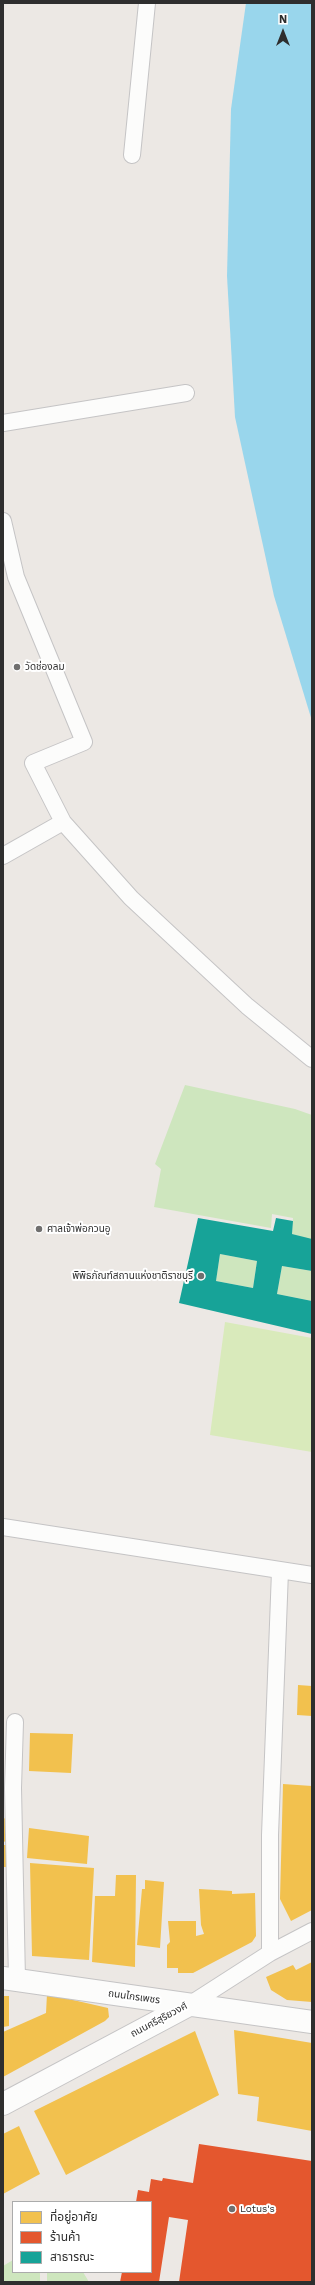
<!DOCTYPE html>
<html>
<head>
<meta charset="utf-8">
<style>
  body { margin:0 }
  #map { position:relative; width:315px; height:2285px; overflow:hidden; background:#ece8e4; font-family:"Work Sans","Noto Sans Thai",sans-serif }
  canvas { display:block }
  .frame { position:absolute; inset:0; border:4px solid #2e2e2e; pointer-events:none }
  .legend { position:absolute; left:12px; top:2201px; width:140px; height:72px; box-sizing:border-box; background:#fff; border:1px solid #ababab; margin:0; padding:5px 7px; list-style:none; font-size:12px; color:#2e2e2e }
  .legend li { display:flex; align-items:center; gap:8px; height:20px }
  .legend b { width:20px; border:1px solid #ababab }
  .north { position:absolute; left:263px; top:12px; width:40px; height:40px; -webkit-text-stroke:3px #fff; paint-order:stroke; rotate:0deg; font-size:11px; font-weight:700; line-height:16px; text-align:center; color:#2e2e2e }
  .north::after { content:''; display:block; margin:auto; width:14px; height:18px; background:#2e2e2e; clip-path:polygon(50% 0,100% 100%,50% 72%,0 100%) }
</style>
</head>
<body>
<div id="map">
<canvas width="315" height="2285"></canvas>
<div class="frame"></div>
<ul class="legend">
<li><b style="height:11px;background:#f2c14e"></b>ที่อยู่อาศัย</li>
<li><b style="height:11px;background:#e4572e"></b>ร้านค้า</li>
<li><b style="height:11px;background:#17a398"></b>สาธารณะ</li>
</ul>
<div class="north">N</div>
</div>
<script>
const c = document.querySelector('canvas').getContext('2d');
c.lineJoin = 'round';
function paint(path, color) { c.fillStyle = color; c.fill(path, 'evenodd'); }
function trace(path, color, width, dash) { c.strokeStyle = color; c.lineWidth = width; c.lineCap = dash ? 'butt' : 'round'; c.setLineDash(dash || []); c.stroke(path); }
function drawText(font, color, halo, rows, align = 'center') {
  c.font = font + ' "Work Sans","Noto Sans Thai",sans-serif'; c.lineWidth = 4; c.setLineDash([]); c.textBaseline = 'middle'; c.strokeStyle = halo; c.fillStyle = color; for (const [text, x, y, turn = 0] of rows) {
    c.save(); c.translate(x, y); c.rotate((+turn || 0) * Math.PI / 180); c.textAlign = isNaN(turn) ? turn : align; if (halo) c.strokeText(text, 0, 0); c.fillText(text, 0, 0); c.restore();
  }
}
const green = new Path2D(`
  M185,1085L295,1109L312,1115V1240L292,1234L293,1218L272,1214L271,1228L154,1207L161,1169L155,1164Z
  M220,1254L257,1261L253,1288L216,1281Z
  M282,1266L312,1271V1301L277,1294Z
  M13,2260V2272H40V2282H3V2266Z
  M47,2272H83L89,2282H47Z`);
const pitch = new Path2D(`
  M225,1322L312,1338V1452L210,1435Z`);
const water = new Path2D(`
  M246,3H312V721L274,596L235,417L227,276L231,109Z`);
const homes = new Path2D(`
  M298,1685L312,1686V1716L297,1715Z
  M30,1733L73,1734L71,1773L29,1771Z
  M283,1784L312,1786V1910L291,1921L280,1899Z
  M3,1818L7,1819V1841L3,1842Z
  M29,1828L89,1836L87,1864L27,1858Z
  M3,1845H7V1867H3Z
  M30,1863L94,1868L89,1960L32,1956Z
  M116,1875H136L135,1967L92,1962L95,1896H115Z
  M145,1880L164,1882L160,1948L137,1945L142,1889H145Z
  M199,1889L232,1891V1894L255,1893L256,1936L252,1942L193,1973H178V1968H167V1945L170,1942L168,1921H196V1936L204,1934L201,1925Z
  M312,1962V2002L287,2000L271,1990L266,1977L293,1965L296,1970Z
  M47,1994L108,2008L109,2017L105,2021L3,2077V2032L46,2013Z
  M3,1996H9V2026L3,2027Z
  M234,2030L312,2043V2131L257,2121L259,2097L238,2094Z
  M195,2031L219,2095L66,2175L34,2111Z
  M19,2126L40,2174L3,2194V2134Z`);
const shops = new Path2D(`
  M199,2144L312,2161V2282H179L188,2220L169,2217L159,2282H120L122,2272H151V2202H136L138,2190L149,2192L151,2179L162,2181L163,2178L193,2183Z`);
const public = new Path2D(`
  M198,1218L273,1231L276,1218L293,1221L292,1234L312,1239V1271L282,1266L277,1294L312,1301V1334L179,1303ZM220,1254L257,1261L253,1288L216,1281Z`);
const street = new Path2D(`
  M132,155L147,3
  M3,423L186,393
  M3,521L16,577L84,742L33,763L63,822L131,898L247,1006L312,1059
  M3,856L63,822
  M3,1527L312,1575
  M15,1722L13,1788L17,1980
  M270,1953V1835L280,1571
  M189,2005L270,1953L312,1931`);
const secondary = new Path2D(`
  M3,1978L312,2022
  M3,2104L189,2005`);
const markers = [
  [17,667,4,"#706f6e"],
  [39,1229,4,"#706f6e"],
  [201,1276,4,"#706f6e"],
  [232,2209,4,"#706f6e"]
];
const poiNames = [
  ["วัดช่องลม",25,667],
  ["ศาลเจ้าพ่อกวนอู",47,1229],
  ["พิพิธภัณฑ์สถานแห่งชาติราชบุรี",193,1276,"right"],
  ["Lotus's",240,2209]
];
const streetNames = [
  ["ถนนไกรเพชร",134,1997,8],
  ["ถนนศรีสุริยวงศ์",159,2020,-28]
];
paint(green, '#cee6be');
paint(pitch, '#d9eabb');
paint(water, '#99d6ec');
paint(homes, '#f2c14e');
paint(shops, '#e4572e');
paint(public, '#17a398');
trace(street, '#c5c4c5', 18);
trace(secondary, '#c5c4c5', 24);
trace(street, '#fcfcfb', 16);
trace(secondary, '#fcfcfb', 22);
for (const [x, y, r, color] of markers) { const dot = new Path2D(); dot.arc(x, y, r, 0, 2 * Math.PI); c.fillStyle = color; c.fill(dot); trace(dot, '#fff', 1.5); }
drawText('10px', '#2e2e2e', '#fff', poiNames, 'left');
drawText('10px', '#2e2e2e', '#fff', streetNames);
</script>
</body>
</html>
